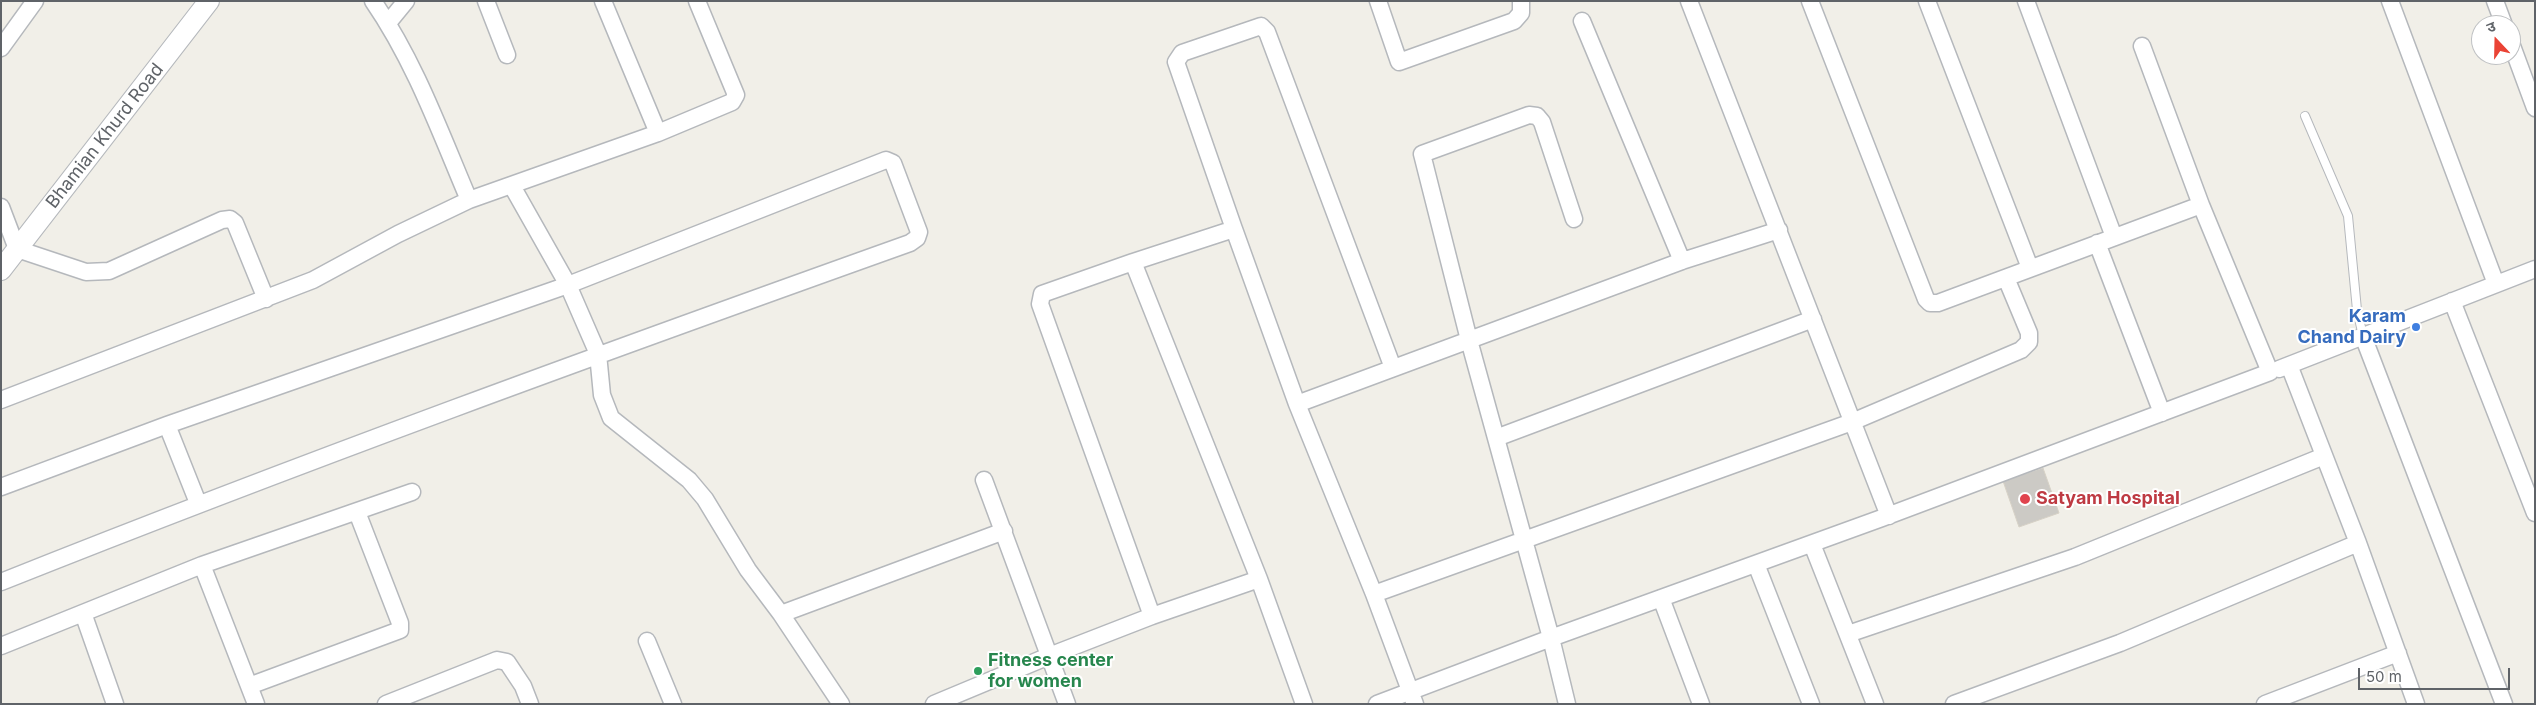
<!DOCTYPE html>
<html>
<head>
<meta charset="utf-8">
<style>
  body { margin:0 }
  #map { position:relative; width:2536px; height:705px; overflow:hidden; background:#f1efe8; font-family:Inter,"Noto Sans Devanagari",sans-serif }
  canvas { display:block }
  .frame { position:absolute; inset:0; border:2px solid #5f6368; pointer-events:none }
  .north { position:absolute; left:2471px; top:15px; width:50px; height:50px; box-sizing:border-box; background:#fff; border:1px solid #bfc1c3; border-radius:50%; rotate:339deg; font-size:14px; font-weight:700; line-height:20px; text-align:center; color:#5f6368 }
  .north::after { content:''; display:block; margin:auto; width:18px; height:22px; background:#ea4335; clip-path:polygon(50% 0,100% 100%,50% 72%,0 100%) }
  .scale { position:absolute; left:2358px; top:668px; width:152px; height:22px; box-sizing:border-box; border:2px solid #5f6368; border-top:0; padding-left:6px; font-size:15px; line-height:18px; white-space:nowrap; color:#5f6368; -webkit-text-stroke:4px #fff; paint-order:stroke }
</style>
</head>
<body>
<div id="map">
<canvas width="2536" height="705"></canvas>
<div class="frame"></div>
<div class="north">उ</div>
<div class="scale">50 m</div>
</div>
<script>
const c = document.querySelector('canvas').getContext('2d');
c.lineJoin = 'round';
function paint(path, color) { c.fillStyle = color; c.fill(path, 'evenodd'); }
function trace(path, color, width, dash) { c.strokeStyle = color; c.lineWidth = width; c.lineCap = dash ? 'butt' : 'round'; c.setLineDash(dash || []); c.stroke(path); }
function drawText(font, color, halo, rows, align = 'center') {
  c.font = font + ' Inter,sans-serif'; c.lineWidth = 4; c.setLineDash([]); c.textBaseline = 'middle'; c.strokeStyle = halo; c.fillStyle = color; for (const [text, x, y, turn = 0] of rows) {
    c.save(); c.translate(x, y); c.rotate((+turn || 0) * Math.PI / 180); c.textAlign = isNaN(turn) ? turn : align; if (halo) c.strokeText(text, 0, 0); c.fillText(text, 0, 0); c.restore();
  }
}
const building = new Path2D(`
  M2043,468L2059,513L2019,527L2003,481Z`);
const service = new Path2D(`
  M2305,116L2348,216L2357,310L2363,336`);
const minor = new Path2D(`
  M373,1C415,62 440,132 469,200
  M486,1L507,55
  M603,1L658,133
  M1378,1L1399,62L1514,21L1521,13V1
  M1689,1L1889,516
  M1927,1L2030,268
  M2026,1L2114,237
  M2390,1L2496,284
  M2495,1L2504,25
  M1582,21L1682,261
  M388,23L406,1
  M2511,43L2535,108
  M2142,46L2201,205
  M1,48L35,1
  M512,186L568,285L598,354L602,395L611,418L689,480L705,499L748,570L781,614
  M1,207L17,249L86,272L109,271L222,220L230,219L235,223L266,299
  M1234,229L1176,62L1182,53L1261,26L1267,32L1393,368
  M2097,243L2162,413
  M1133,262L1234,229L1297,404L1374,594L1852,422L2021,350L2029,342V333L2006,278
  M2452,301L2535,513
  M2363,336L2504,704
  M2289,365L2358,543L2416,704
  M2279,369L2535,269
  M1,400L313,280L398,234L469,200L658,133L732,102L736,95L697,1
  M1297,404L1682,261L1779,230
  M167,425L198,503
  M1496,438L1813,319
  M984,480L1067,704
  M1,487L167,425L568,285L886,160L893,163L919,232L917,238L910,243C605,352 302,462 1,582
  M1812,544L1875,704
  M1756,564L1811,704
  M202,565L256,704
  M1259,579L1152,616L1040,304L1042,294L1133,262L1259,579L1304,704
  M1374,594L1415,704
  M1661,598L1701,704
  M83,613L115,704
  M1848,634L2075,557L2324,456
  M647,641L673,704
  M1,646L202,565L412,492
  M249,686L400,630V623L357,512
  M386,704L497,660L507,662L523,686L530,704
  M841,704L781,614L1004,531
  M934,704L1049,656L1152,616
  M1377,704L1551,638L1882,518L2270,372L2201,205L1938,303H1930L1926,299L1810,1
  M1567,704L1551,638L1469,340L1422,154L1529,115L1537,116L1542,122L1574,219
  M1954,704L2120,643L2358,543
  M2265,704L2398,653`);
const tertiary = new Path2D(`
  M1,270L209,1`);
const markers = [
  [2416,327,5,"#3f7fe0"],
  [2025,499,6,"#e0444e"],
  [978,671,5,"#2e9e5b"]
];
const streetNames = [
  ["Bhamian Khurd Road",105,136,-52]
];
const shopNames = [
  ["Karam",2406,317],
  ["Chand Dairy",2406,338]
];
const healthNames = [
  ["Satyam Hospital",2036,499]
];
const leisureNames = [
  ["Fitness center",988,661],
  ["for women",988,682]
];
paint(building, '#cccac5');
trace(building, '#d6d1c6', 1);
trace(service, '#b5b8bc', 10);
trace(minor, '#b5b8bc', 19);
trace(tertiary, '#b5b8bc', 22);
trace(service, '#fff', 8);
trace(minor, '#fff', 16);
trace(tertiary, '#fff', 20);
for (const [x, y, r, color] of markers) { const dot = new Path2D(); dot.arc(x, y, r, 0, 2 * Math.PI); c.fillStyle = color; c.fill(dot); trace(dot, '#fff', 2); }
drawText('18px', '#5f6368', '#fff', streetNames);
drawText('bold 18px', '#366cbe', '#fff', shopNames, 'right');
drawText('bold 18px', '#be3a42', '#fff', healthNames, 'left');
drawText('bold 18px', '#27864d', '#fff', leisureNames, 'left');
</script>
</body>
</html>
